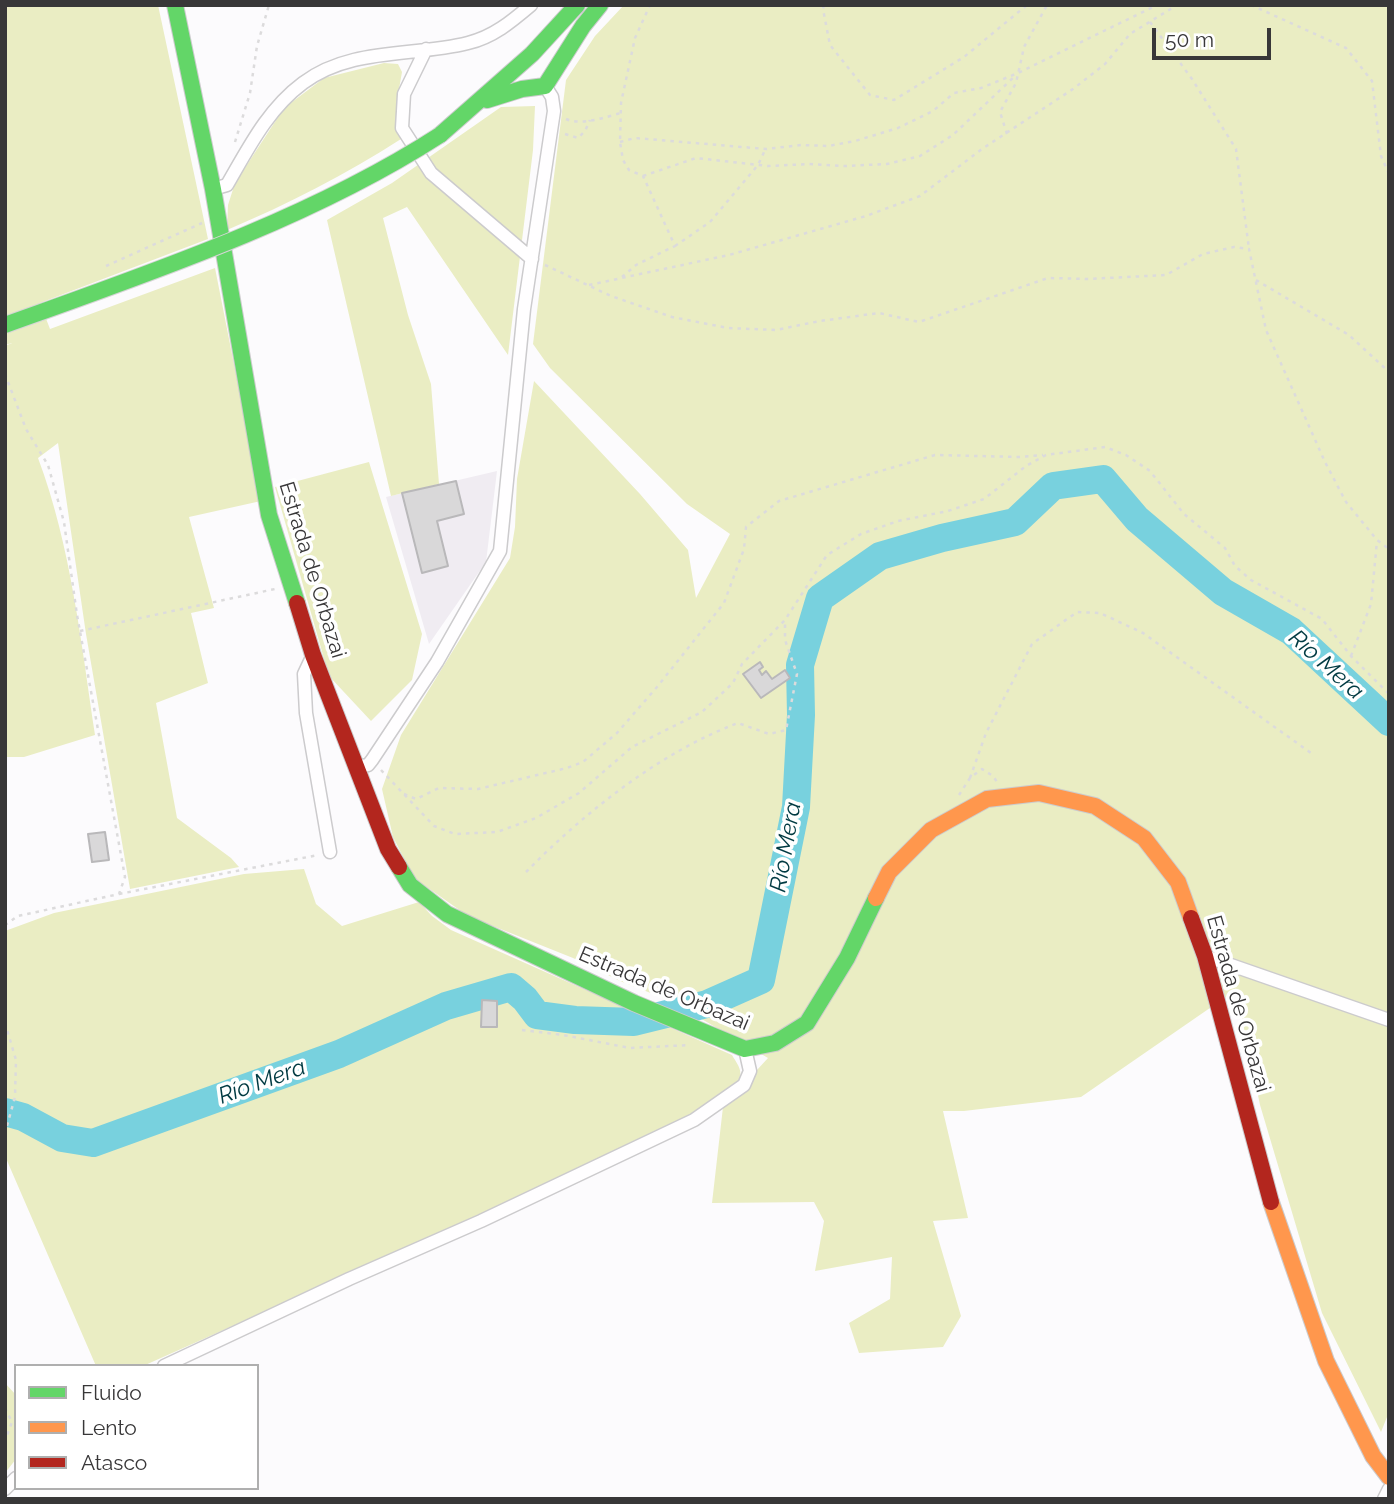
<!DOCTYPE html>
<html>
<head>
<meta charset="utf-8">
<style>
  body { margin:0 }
  #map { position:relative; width:1394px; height:1504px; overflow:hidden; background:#fcfbfd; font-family:Raleway,sans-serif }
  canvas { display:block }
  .frame { position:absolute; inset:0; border:7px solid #383738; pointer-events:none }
  .legend { position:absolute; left:14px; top:1364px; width:245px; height:126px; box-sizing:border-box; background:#fff; border:2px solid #afafaf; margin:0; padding:9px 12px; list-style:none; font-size:21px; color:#383738 }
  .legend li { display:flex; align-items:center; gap:14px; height:35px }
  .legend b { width:35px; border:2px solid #afafaf }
  .scale { position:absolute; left:1152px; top:28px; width:119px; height:32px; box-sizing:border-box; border:4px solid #383738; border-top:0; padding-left:9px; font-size:21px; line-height:24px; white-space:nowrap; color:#383738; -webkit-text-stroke:5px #fff; paint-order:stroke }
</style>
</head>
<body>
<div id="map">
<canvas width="1394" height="1504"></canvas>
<div class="frame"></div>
<ul class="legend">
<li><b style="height:9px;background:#63d668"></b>Fluido</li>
<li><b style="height:9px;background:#ff974d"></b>Lento</li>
<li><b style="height:9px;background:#b3261e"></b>Atasco</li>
</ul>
<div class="scale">50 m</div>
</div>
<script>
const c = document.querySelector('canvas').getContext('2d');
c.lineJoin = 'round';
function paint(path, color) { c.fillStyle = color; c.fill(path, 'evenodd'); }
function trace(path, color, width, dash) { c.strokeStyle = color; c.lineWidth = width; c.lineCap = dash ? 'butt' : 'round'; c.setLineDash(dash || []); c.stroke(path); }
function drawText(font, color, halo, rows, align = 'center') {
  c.font = font + ' Raleway,sans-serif'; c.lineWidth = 7; c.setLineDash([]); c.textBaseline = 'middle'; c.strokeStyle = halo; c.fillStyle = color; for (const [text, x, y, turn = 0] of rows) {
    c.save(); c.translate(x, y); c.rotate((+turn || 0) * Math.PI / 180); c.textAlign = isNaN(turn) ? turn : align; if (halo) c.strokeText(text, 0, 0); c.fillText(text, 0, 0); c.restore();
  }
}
const built = new Path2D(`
  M497,471L486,562L429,644L386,497Z`);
const green = new Path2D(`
  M5,5H158L208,239L40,303L50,329L215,268L261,501L189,517L214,608L191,613L208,683L156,703L177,818L231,858L239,867L130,889L86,634L58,443L38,458C71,546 81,642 95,735L24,757H5V346L12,343L5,345Z
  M624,5H1389V1412L1381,1432L1322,1313L1260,1105L1236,990L1081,1097L964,1111H943L968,1218L933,1221L961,1316L943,1347L859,1353L849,1323L890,1299L892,1257L815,1271L824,1221L814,1202L712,1203L723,1107L768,1058L671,1001L620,981L573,958L468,916L414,878L393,837L382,789L401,735L510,558L515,527L517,479L534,381L640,494L688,550L696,598L730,534L687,504L550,368L533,344L566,80L595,36Z
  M384,63L398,64L402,72L396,106L401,139C345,175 288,204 227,230L228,205L235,183L284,108L324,78Z
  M535,106L533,150L508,355L407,207L383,218L408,315L431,384L439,484L391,496L327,220L392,183L501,107Z
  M369,462L422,634L412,680L371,721L329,676L275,487Z
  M304,869L316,904L342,926L419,902L432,916L451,930L732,1055C736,1062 742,1069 740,1076C737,1091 704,1108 692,1116L407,1248L143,1366H96L5,1156V931L54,913L244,874Z
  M5,1383L16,1395V1459L5,1473Z`);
const river = new Path2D(`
  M5,1112L23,1117L62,1138L93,1143L339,1054L446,1006L511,987L525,999L537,1015L575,1020L634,1022L707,1004L761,980L796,807L801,715L800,665L820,598L880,556L942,538L1015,522L1053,486L1103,479L1137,519L1223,592L1291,631L1389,722`);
const building = new Path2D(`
  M456,481L464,514L437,521L448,566L422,573L402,493Z
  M760,662L763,667L759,670L762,675L766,671L772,679L785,670L790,678L761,698L743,674Z
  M105,832L109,860L92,862L88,834Z
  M482,1000L497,1001V1027H481Z`);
const path = new Path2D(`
  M824,5L823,9L830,45L870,95L894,100L964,57L1027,5
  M1251,5L1346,48L1372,81L1381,156L1389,174
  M1150,22L1192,79L1236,149L1249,249
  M566,119C582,126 605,117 621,113
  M565,134L578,138L585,131L590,120
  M1007,134L1000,112L1016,83L1024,47L1047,5
  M235,142L250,93L257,46L269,5
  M620,142L635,138L766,149L801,145L828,146L855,141L898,128L933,111L954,93L981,88L1018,73L1157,5
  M643,176L696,158L768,166L809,164L845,166L887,164L920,156L953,135L1016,75
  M675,246L710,222L758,165L765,150
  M545,265L611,296L672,317L728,328L776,330L820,321L879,313L919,322L1048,278L1088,279L1166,275L1203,254L1234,247L1249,249L1266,330L1325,462L1346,502L1377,540L1389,549
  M106,266L202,223
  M622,277L636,265L675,246L643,176L629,170L623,160L620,142L621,103L635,38L650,5
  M1256,280L1349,335L1389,372
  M589,285L729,255L866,216L920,196L982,149L1073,89L1105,64L1130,34L1177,5
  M5,374L26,429L48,465L64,522L77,615L125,877L119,894L18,916L5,925
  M80,631L275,589
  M1351,656L1371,604L1377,541
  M381,770L434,826L455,834L497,832L536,818L579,793L632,747L702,712L733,683L742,664L785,620L827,555L861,534L898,521L948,511L984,499L1026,466L1046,455L1105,447L1126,455L1150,471L1184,514L1225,548L1235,566L1251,580L1322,619L1351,656L1389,694
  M970,778L986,733L1032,644L1077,612L1100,613L1143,633L1311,753
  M404,794L416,799L439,788L478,789L567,768L583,762L617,733L657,687L724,603L744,549L746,527L779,501L935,455L1020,457L1043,455
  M959,795L970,778L982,769L993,776L997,782
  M526,872C584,813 660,752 738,723L769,734L786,730L797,674L785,640V620
  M119,894L318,855
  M5,1023L16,1060L15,1097L5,1133
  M522,1030L563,1035L630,1048L690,1045
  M5,1408L12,1422L5,1441`);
const street = new Path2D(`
  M426,49L404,94L402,128L431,173L532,259
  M213,189L227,185C249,147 268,109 303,83C351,47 413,57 468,43C493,37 511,22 531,5
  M313,655L304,674L306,713L330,852
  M357,767L368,765L372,760L437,662L500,551L524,309L554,111L552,97L545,86
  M1205,956L1389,1020
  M164,1366L349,1279L481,1221L694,1120L744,1085L750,1071L745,1049
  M5,1489L16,1478
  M1384,1499L1389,1489`);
const fast = new Path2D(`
  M175,5L213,189L269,515L297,603
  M487,100L522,89L545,86L583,26L600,5
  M440,135L532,54L577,5
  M399,867L410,885L447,914L634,1003L745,1049L775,1043L807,1023L847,958L876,898`);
const slow = new Path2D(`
  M876,898L889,872L931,830L987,799L1039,793L1095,806L1144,838L1178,882L1191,918
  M1271,1202L1326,1361L1373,1456L1389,1477`);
const jam = new Path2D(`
  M297,603L313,655L388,849L399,867
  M1191,918L1205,956L1271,1202`);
const fastBridge = new Path2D(`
  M5,325C150,273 310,219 440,135`);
const streetNames = [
  ["Estrada de Orbazai",312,570,73],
  ["Estrada de Orbazai",664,989,23],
  ["Estrada de Orbazai",1238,1004,74]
];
const waterNames = [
  ["Río Mera",1326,665,42],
  ["Río Mera",786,847,-80],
  ["Río Mera",262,1082,-20]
];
paint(built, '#f0ecf2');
paint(green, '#eaedc3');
trace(river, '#78d1de', 28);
paint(building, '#d9d8d9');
trace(building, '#b9b8ba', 2);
trace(street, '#cccbcd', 15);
trace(fast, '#cccbcd', 18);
trace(slow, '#cccbcd', 18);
trace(jam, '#cccbcd', 18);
trace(path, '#dcdbdc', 2.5, [3.5, 5]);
trace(street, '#fffeff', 12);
trace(fast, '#63d668', 16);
trace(slow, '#ff974d', 16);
trace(jam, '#b3261e', 16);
trace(fastBridge, '#d6d5d6', 18, []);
trace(fastBridge, '#63d668', 16);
drawText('21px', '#383738', '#fff', streetNames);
drawText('italic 23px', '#003a42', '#fff', waterNames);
</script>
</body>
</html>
